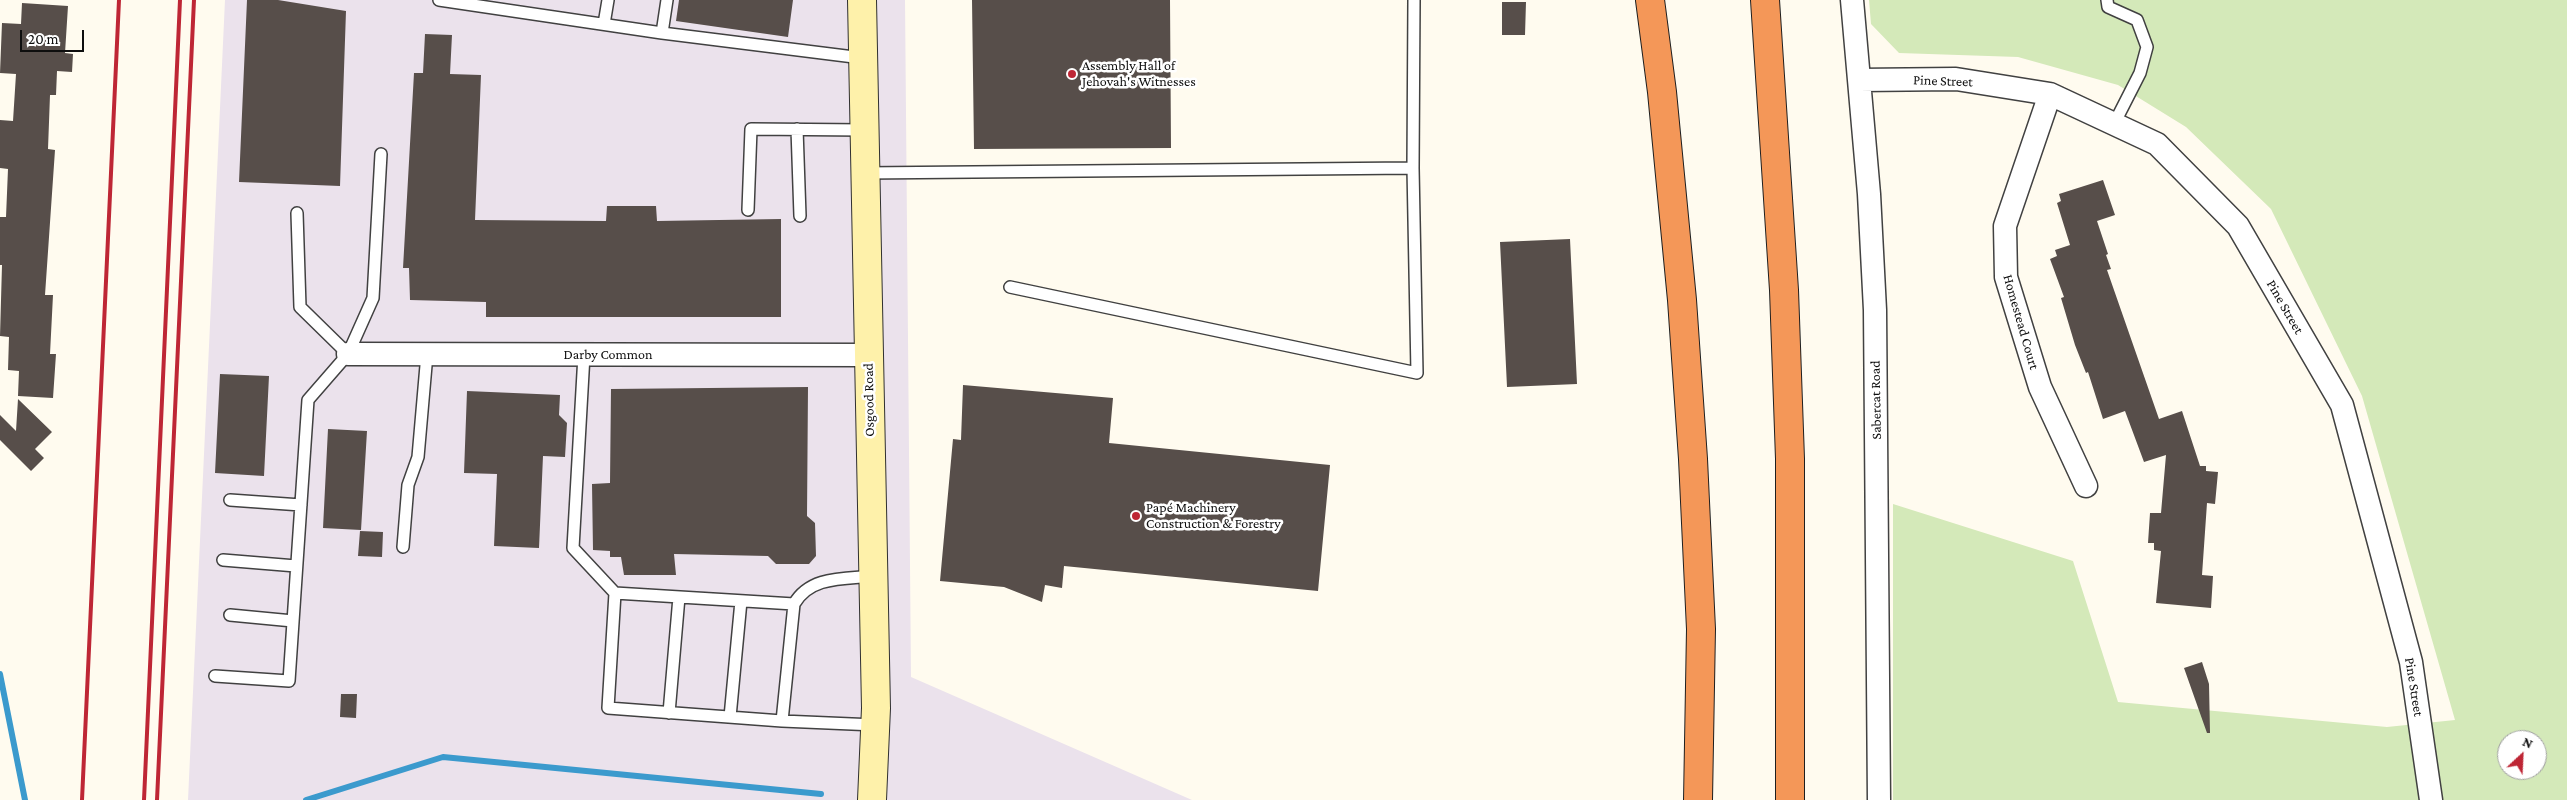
<!DOCTYPE html>
<html>
<head>
<meta charset="utf-8">
<style>
  body { margin:0 }
  #map { position:relative; width:2567px; height:800px; overflow:hidden; background:#fffbef; font-family:"Crimson Pro",serif }
  canvas { display:block }
  .north { position:absolute; left:2497px; top:730px; width:50px; height:50px; box-sizing:border-box; background:#fff; border:1px solid #9f9f9f; border-radius:50%; rotate:25deg; font-size:14px; font-weight:700; line-height:20px; text-align:center; color:#0e0e0e }
  .north::after { content:''; display:block; margin:auto; width:18px; height:22px; background:#be2635; clip-path:polygon(50% 0,100% 100%,50% 72%,0 100%) }
  .scale { position:absolute; left:20px; top:30px; width:64px; height:22px; box-sizing:border-box; border:2px solid #0e0e0e; border-top:0; padding-left:6px; font-size:15px; line-height:18px; white-space:nowrap; color:#0e0e0e; -webkit-text-stroke:4px #fff; paint-order:stroke }
</style>
</head>
<body>
<div id="map">
<canvas width="2567" height="800"></canvas>
<div class="north">N</div>
<div class="scale">20 m</div>
</div>
<script>
const c = document.querySelector('canvas').getContext('2d');
c.lineJoin = 'round';
function paint(path, color) { c.fillStyle = color; c.fill(path, 'evenodd'); }
function trace(path, color, width, dash) { c.strokeStyle = color; c.lineWidth = width; c.lineCap = dash ? 'butt' : 'round'; c.setLineDash(dash || []); c.stroke(path); }
function drawText(font, color, halo, rows, align = 'center') {
  c.font = font + ' "Crimson Pro",serif'; c.lineWidth = 5; c.setLineDash([]); c.textBaseline = 'middle'; c.strokeStyle = halo; c.fillStyle = color; for (const [text, x, y, turn = 0] of rows) {
    c.save(); c.translate(x, y); c.rotate((+turn || 0) * Math.PI / 180); c.textAlign = isNaN(turn) ? turn : align; if (halo) c.strokeText(text, 0, 0); c.fillText(text, 0, 0); c.restore();
  }
}
const industrial = new Path2D(`
  M225,0H905L911,677L1192,800H188Z`);
const green = new Path2D(`
  M1869,0H2567V800H1893V504L2073,561L2118,702L2387,727L2455,720L2362,396L2271,209L2186,127L2118,85L2018,57L1899,53L1871,24ZM2507,740H2537V770H2507Z`);
const stream = new Path2D(`
  M0,674L25,800
  M306,800L443,757L821,794`);
const building = new Path2D(`
  M247,0H278L346,11L340,186L239,182Z
  M679,0H793L788,37L676,21Z
  M972,0H1170L1171,148L974,149Z
  M1502,2H1526L1525,35H1502Z
  M22,3L68,6L65,53L73,54L72,72L57,71L56,95H50L48,149L55,150L45,295H53L50,354H56L53,398L18,396L19,371L8,370L9,337L0,336L2,265H0V217H6L8,169L0,168V120L13,121L16,74L0,73L2,23L21,24Z
  M425,34L452,35L450,74L481,75L475,220L606,221L607,206H656L657,221L781,219V317H486V302L410,300L409,268H403L414,73H423Z
  M2103,180L2115,215L2097,221L2108,254L2106,255L2111,269L2107,270L2159,419L2182,411L2200,466H2206V471L2218,472L2215,504L2207,503L2202,575L2213,576L2211,608L2156,603L2161,551L2154,550V543H2148L2150,513H2161L2166,455L2144,462L2125,411L2103,419L2088,372L2086,373L2075,345L2061,298L2064,297L2050,259L2057,256L2055,250L2070,245L2057,203L2061,201L2059,194Z
  M1570,239L1577,384L1507,387L1500,242Z
  M220,374L269,376L264,476L215,473Z
  M963,385L1113,398L1109,443L1330,465L1318,591L1064,566L1062,588L1045,585L1042,602L1004,587L940,581L953,439L961,440Z
  M808,387L807,516L815,523L816,556L809,564H776L768,556L674,554L676,575H624L621,557H610V551L593,550L592,484L610,483L611,389Z
  M467,391L560,395L559,415L567,423L565,457L543,456L539,548L494,546L497,474L464,473Z
  M18,399L52,432L35,449L44,458L31,471L0,440V415L16,431Z
  M328,429L367,431L361,530L323,528Z
  M360,531L383,532L382,557L358,556Z
  M2202,662L2209,684L2210,733H2207L2184,668Z
  M341,694H357L356,718L340,717Z`);
const service = new Path2D(`
  M439,0L662,33L862,58
  M2107,0L2108,7L2137,20L2147,47L2140,73L2114,124
  M604,24L608,0
  M662,33L667,0
  M797,129L800,216
  M864,173L1413,168
  M748,210L751,129L864,130
  M297,213L300,307L348,354
  M1010,287L1417,373L1413,168L1414,0
  M584,355L573,548L615,593
  M230,500L301,505
  M403,547L408,485L418,457L427,354
  M223,560L296,566
  M794,604L615,593L608,708L782,721L794,604C810,576 843,579 873,576
  M230,615L293,621
  M215,676L289,681L308,400L348,354L373,298L381,154
  M669,713L679,597
  M730,717L741,601
  M782,721L875,725`);
const minor = new Path2D(`
  M1852,0L1869,194L1875,310L1879,800
  M1859,80L1956,79L2050,94L2157,144L2238,226L2342,405L2411,662L2431,800
  M2050,94L2005,226L2006,277L2040,387L2086,486
  M348,354L868,355`);
const secondary = new Path2D(`
  M862,0L876,708L872,800`);
const motorway = new Path2D(`
  M1650,0L1662,92L1682,300L1693,459L1701,629L1698,800
  M1765,0L1784,290L1790,459V800`);
const rail = new Path2D(`
  M82,800L119,0
  M144,800L180,0
  M157,800L194,0`);
const markers = [
  [1072,74,5,"#be2635"],
  [1136,516,5,"#be2635"]
];
const poiNames = [
  ["Assembly Hall of",1082,66],
  ["Jehovah's Witnesses",1082,82],
  ["Papé Machinery",1146,508],
  ["Construction & Forestry",1146,524]
];
const streetNames = [
  ["Pine Street",1943,81,2],
  ["Pine Street",2285,307,60],
  ["Homestead Court",2021,322,74],
  ["Darby Common",608,355],
  ["Osgood Road",869,400,-91],
  ["Sabercat Road",1876,400,-91],
  ["Pine Street",2414,687,81]
];
paint(industrial, '#ebe2ec');
paint(green, '#d4e9b9');
trace(stream, '#3b9acd', 6);
paint(building, '#574e4a');
trace(service, '#414141', 14);
trace(minor, '#414141', 25);
trace(secondary, '#303030', 30);
trace(motorway, '#1f1f1f', 30);
trace(service, '#fff', 11);
trace(minor, '#fff', 22);
trace(secondary, '#fef1aa', 28);
trace(motorway, '#f49758', 28);
trace(rail, '#be2635', 4);
for (const [x, y, r, color] of markers) { const dot = new Path2D(); dot.arc(x, y, r, 0, 2 * Math.PI); c.fillStyle = color; c.fill(dot); trace(dot, '#fff', 2); }
drawText('14px', '#0e0e0e', '#fff', poiNames, 'left');
drawText('14px', '#0e0e0e', '#fff', streetNames);
</script>
</body>
</html>
